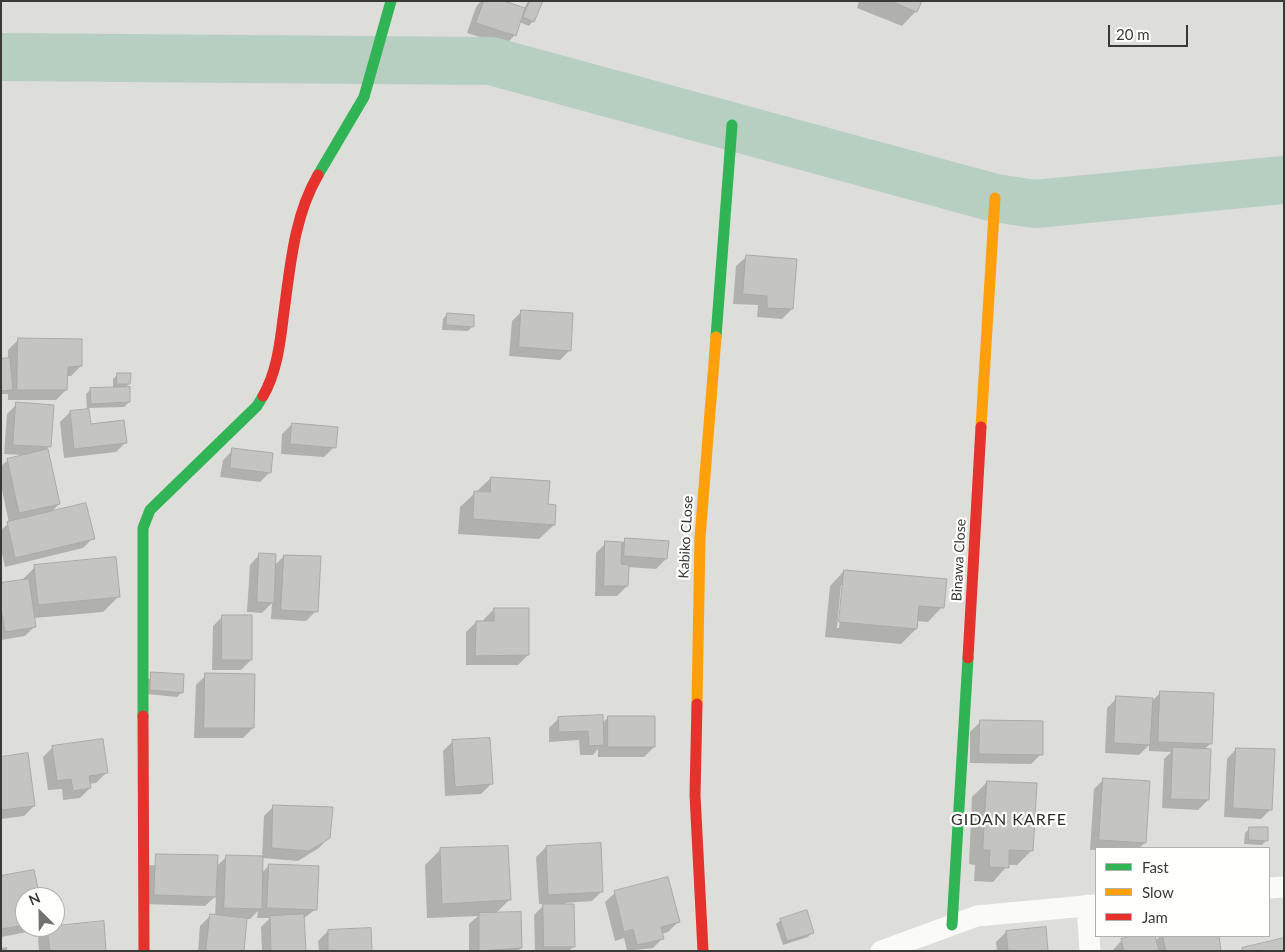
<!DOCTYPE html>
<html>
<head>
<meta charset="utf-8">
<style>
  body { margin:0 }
  #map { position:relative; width:1285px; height:952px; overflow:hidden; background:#ddddd9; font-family:Lato,sans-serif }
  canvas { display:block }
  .frame { position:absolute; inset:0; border:2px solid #393936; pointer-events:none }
  .legend { position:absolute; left:1095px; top:847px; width:175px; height:90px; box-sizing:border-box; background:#fffffe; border:1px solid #b0b0ae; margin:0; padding:6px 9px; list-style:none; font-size:15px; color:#393936 }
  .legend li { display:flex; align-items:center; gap:10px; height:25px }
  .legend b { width:25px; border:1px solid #b0b0ae }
  .north { position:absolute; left:15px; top:887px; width:50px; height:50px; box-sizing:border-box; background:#fffffe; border:1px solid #b0b0ae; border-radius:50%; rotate:337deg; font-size:14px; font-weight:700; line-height:20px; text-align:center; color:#393936 }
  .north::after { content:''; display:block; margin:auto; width:18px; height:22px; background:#72726f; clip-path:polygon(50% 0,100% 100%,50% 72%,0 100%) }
  .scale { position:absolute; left:1108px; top:25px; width:80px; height:22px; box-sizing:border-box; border:2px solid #393936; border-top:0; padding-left:6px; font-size:15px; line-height:18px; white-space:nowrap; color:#393936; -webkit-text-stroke:4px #fffffe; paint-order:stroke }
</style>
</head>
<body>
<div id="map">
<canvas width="1285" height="952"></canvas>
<div class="frame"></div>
<ul class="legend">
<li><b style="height:6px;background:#30b455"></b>Fast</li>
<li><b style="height:6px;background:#ff9f0a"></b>Slow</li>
<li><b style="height:6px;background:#e5322d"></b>Jam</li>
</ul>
<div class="north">N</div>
<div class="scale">20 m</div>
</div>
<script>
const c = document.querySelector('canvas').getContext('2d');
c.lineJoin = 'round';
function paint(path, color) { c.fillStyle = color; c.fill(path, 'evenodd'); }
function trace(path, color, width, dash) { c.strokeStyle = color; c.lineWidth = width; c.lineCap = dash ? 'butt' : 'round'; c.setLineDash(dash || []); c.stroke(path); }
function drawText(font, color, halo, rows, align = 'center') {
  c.font = font + ' Lato,sans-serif'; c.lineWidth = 4.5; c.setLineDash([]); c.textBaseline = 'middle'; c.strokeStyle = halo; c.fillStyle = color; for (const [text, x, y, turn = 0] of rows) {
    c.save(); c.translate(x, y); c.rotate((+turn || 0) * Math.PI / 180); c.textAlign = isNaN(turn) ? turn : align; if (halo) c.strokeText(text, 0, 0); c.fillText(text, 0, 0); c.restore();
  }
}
const shadow = new Path2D(`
  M481,1H500L524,9L528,1H541L533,21L529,26L519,22L515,35L505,45L467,33L476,7Z
  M859,1H920L916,11L902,26L857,8Z
  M746,257L792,309L782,319L757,317L758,305L733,304L736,266Z
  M522,311L570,350L560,360L509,356L512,321Z
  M447,314L472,327L468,331L442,330L443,319Z
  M18,340L81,366L71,376H66V390L56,400H8V394H1V360H8V350Z
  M118,374L129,384L125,388L129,402L124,407L88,408L90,425L126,442L116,452L64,458L60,422L70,412L87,410L86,394L91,389L113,388V379Z
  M17,404L49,446L44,452L59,504L49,514L93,538L83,548L5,567L1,548V530L9,523L1,485V466L8,460L24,455L4,454L7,414Z
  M292,424L334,447L324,457L281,454L282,434Z
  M233,450L270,472L260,482L220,477L223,460Z
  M491,478L547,505L554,525L539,539L458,534L460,507Z
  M626,539L666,559L656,569L627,567V586L617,596H595L596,553L606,543H622Z
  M259,555L274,566L284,556L316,611L306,621L271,619L272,603L262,613L247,612L250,565Z
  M35,567L118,597L103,612L34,618L35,626L25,636L1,640V585L20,582Z
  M844,571L942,607L928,622L916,621V629L901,644L825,637L830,586ZM841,585H844L839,628H837Z
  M494,609L528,655L518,665H466V632L476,622H484V619Z
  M223,616L251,660L241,670H212L213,626Z
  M206,675L253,728L243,738H194L196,685Z
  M147,678L182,692L177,697L146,694Z
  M1160,693L1211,743L1204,750L1208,800L1198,810L1162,808L1164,759L1171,752L1149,751V745L1139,755L1105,753L1107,708L1117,698L1151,702Z
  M608,717L654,747L644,757H598V749L593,755H580L579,740L549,742V728L559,718L602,724Z
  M980,722L1041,754L1031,764L970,763V732Z
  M453,741L491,784L481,794L445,796L443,751Z
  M53,747L106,773L96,783L89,784L90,788L80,798L63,800L62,789L48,790L43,757Z
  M1236,749L1271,809L1261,819L1224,817L1227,759Z
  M1,758L34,806L24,816L1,819Z
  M1104,779L1149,782L1145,843L1139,848L1090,850L1094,789Z
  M987,782L1032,850L1017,865H1008L993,882L974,881L975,865L969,864L972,797Z
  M274,806L329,837L319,848L298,861L262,858V873L269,865L316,909L303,919L305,951H262L261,927L270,918H257L258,911L250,919H245L242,951H198L200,926L210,916H215L216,896L205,906L145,904L146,865L216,867L227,856L262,858L264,816Z
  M1250,828L1267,840L1262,845L1244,844L1245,833Z
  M600,844L602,891L592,901L565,903L574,946L569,951H535L534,915L545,904H539L536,857L546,847Z
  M440,850L509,900L495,914L521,948L518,951H469V924L478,916L427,918L425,865Z
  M1,877L38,897H25V927H32L27,932L1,937Z
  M615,893L678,922L668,932L661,934L663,938L653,948L627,951L624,938L615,941L605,902Z
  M781,920L812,932L808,937L783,945L776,924Z
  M48,928L105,951H39L38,938Z
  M328,931L371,951H319L318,941Z
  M1006,932L1047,951H997L996,942Z
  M1136,936H1153L1155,941L1160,936H1218L1220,951H1112L1122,940Z
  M7,947V951H1V948Z`);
const river = new Path2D(`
  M1,57L491,61L995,198L1035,204L1284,180`);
const building = new Path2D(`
  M484,1H504L525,8L516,36L476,23Z
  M530,1H543L534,22L523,17Z
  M891,1H922L917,12Z
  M746,255L797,259L793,309L767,308V296L743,294Z
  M521,310L573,313L571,351L519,347Z
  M447,313L474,315V327L446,325Z
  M18,338L82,339V366L68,367L67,390H17Z
  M10,358L13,390L1,391V359Z
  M117,373H131L130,384H117Z
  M130,387V402L91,404L90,388Z
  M16,402L54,405L51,447L13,445Z
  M89,409L91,424L124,420L127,443L74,449L70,411Z
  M292,423L338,427L336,448L290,444Z
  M232,448L273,453L271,473L230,468Z
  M48,449L60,504L19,513L7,459Z
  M491,477L550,481L548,504L556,505L555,525L473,519L474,491L490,492Z
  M86,503L95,539L15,558L7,522Z
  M625,538L669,541L667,559L624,556Z
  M605,541L622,542L621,564L629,565L628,586H604Z
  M259,553L276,554L274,603L257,602Z
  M284,555L321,556L318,612L281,610Z
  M116,557L120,597L38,605L34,565Z
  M844,570L947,579L944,608L919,606L917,629L839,622Z
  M29,579L36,627L5,632L1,608V583Z
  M494,608H529V655L475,656L476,621H494Z
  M222,615H252V660H222Z
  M151,672L184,674L183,693L150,690Z
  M205,673L255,674L254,728H204Z
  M1160,691L1214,693L1212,744L1158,742Z
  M1116,696L1153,698L1150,745L1114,743Z
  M603,715L604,745L589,746L588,731L559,732L558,717Z
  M608,716H655V747H608Z
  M980,720L1043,721V755L979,754Z
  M490,738L493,784L455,787L452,740Z
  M103,739L108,773L89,776L91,788L73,791L71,779L57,781L52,746Z
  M1173,747L1211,749L1209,800L1171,799Z
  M1236,748L1275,749L1272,810L1233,808Z
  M28,753L35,806L1,810V757Z
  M1103,778L1150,781L1146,843L1099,840Z
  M987,781L1037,783L1033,851L1009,850V868L989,867L990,850H983Z
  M273,805L333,807L330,838L309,851L272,848Z
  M1249,827H1268V841L1249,840Z
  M601,843L603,892L548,895L546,846Z
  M508,846L511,900L442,904L440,848Z
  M156,854L218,855L216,897L154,895Z
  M226,855L263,856L262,909L224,908Z
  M269,864L319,866L317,910L267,908Z
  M34,870L40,897H25V925L1,929V876Z
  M668,877L680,922L661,927L664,939L637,945L633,929L624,932L614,891Z
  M543,904H574L575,947H544Z
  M807,910L814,933L787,941L780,919Z
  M521,912L522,948L479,951V913Z
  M210,914L247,918L244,951H206Z
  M304,914L306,951H271L270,916Z
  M104,921L106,951H50L47,927Z
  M1046,927L1048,951H1008L1006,931Z
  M371,928L372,951H328V930Z
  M1132,936H1155L1159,951H1124L1121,939Z
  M1163,936H1219L1221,951H1166Z
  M1284,938V951H1242V948Z`);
const street = new Path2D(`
  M1269,888L1284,887
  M1087,905L1090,951
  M881,951L977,916L1096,905`);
const fast = new Path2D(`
  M318,175L364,97L391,1
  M716,337L732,125
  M143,716V528L150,510L257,406L263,396
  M952,925L968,658`);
const slow = new Path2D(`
  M981,427L995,198
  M697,704L700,538L716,337`);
const jam = new Path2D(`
  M263,396C276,374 280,345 283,319C290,270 293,218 318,175
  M968,658L981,427
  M697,704L695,795L703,951
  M143,716L144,951`);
const streetNames = [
  ["Kabiko CLose",686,537,-87],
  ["Binawa Close",959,560,-87]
];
const quarterNames = [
  ["GIDAN KARFE",1009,820]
];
paint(shadow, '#0003');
trace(river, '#b7cfc1', 48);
paint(building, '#c4c5c1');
trace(building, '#a9aaa6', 1);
trace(street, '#fafaf9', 21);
trace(fast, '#30b455', 11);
trace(slow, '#ff9f0a', 11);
trace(jam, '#e5322d', 11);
drawText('14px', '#393936', '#fffffe', streetNames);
c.letterSpacing = '1px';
drawText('16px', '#2d2d27', '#fffffe', quarterNames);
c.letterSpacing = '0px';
</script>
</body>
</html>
